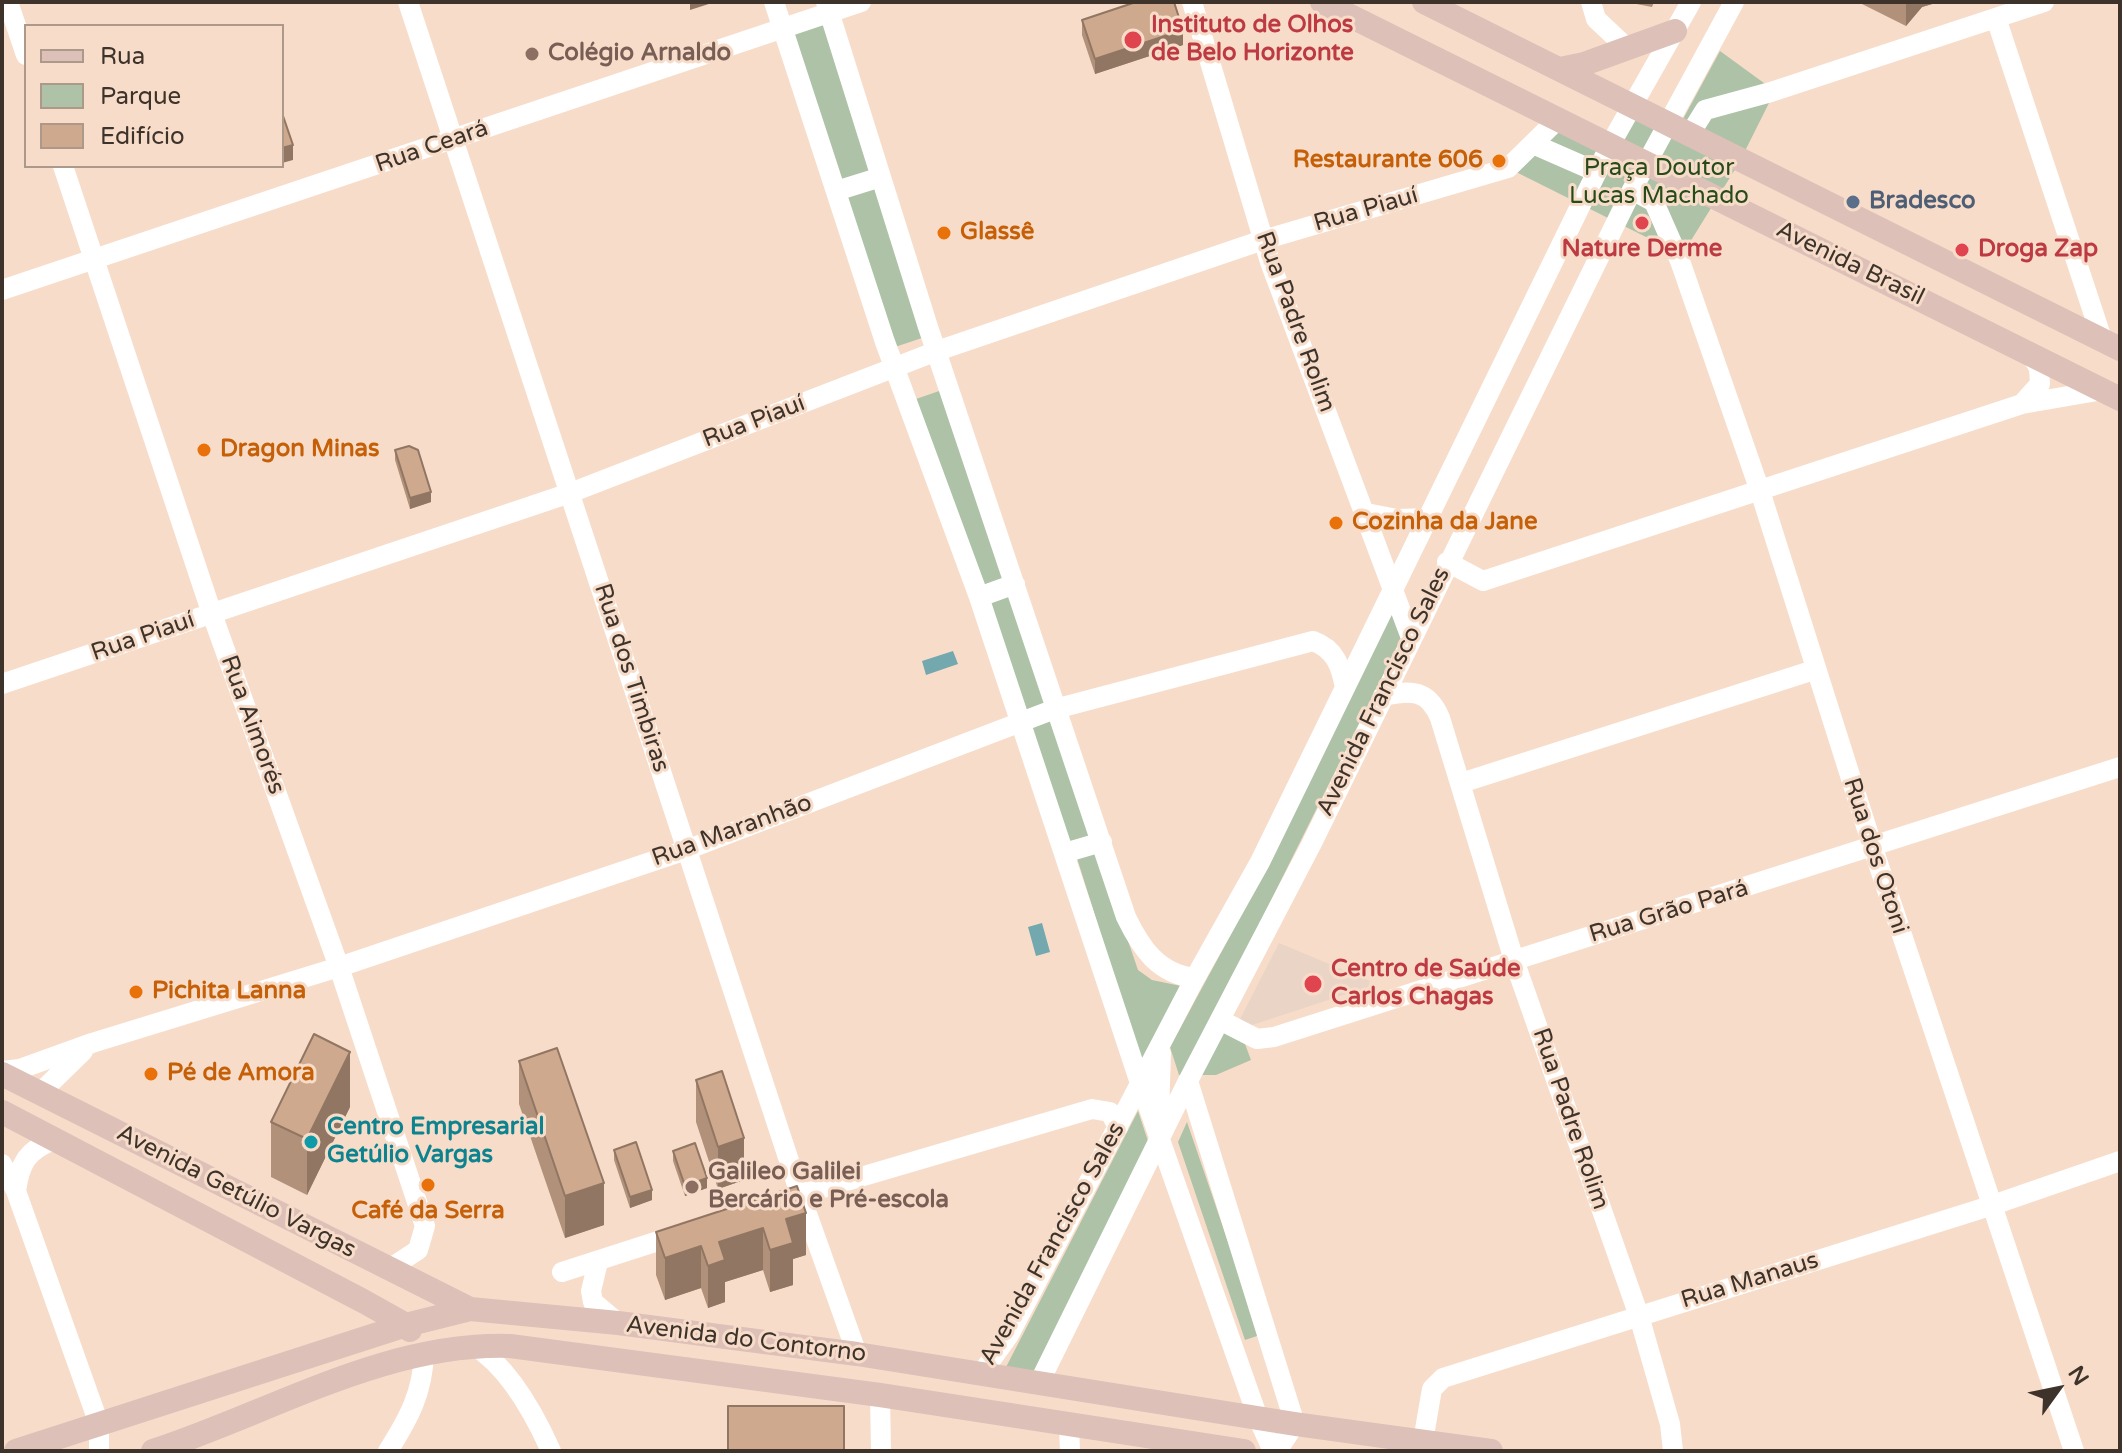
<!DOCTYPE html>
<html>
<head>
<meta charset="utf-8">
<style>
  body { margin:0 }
  #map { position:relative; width:2122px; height:1453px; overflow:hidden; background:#f7ddc9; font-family:"Varela Round",sans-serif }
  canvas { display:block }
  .frame { position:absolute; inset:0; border:4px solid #3e332b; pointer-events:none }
  .legend { position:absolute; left:24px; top:24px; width:260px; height:144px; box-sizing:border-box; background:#f7ddc9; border:2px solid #ad998a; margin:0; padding:10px 14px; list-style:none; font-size:24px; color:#3e332b }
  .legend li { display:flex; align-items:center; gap:16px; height:40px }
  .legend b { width:40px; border:2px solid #ad998a }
  .north { position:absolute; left:2018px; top:1349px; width:80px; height:80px; -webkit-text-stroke:6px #f7ddc9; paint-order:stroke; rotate:57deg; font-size:22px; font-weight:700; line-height:32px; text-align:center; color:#3e332b }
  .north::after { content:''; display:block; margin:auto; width:28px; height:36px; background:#3e332b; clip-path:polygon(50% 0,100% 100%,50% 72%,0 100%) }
</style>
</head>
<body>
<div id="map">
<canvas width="2122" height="1453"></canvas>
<div class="frame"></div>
<ul class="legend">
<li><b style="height:10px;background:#ddc0b8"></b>Rua</li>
<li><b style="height:22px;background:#aec2a7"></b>Parque</li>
<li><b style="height:22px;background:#cea98e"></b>Edifício</li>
</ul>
<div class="north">N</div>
</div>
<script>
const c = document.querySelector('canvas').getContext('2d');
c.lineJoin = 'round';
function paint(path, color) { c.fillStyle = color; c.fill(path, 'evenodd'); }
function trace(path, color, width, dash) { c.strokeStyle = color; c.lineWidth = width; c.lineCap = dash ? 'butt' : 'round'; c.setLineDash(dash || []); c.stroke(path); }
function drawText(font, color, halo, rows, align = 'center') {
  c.font = font + ' "Varela Round",sans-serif'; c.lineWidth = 6; c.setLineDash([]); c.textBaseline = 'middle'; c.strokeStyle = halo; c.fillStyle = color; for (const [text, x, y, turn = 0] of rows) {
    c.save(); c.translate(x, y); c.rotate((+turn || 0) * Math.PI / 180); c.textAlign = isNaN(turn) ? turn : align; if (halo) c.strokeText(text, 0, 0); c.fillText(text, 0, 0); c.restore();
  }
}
const medical = new Path2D(`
  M1279,943L1370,981L1368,987L1243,1028L1238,1023Z`);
const green = new Path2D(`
  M823,22L873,173L840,185L791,33Z
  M1720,51L1775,91L1739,163L1682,255L1508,168L1548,112L1612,144L1636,110L1676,132Z
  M877,183L925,337L895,347L843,195Z
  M942,390L1007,579L983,587L916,399Z
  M1011,591L1047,705L1025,714L986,600Z
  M1392,607L1402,637L1209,1025L1245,1044L1251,1060L1216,1075H1179L1170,1047L1262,877Z
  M1052,716L1093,834L1068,843L1027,725Z
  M1097,850L1138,970L1152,980L1181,986L1141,1062L1076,855Z
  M1138,1111L1149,1144L1033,1373L1004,1371Z
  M1187,1122L1260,1335L1245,1340L1178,1142Z`);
const water = new Path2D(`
  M953,651L958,664L926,675L922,661Z
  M1042,923L1050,952L1036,956L1028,927Z`);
const minor = new Path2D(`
  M8,2L26,55
  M408,2L800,1194L857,1354
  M774,2L885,342L979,597L1140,1083L1258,1418L1273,1451
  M826,2L928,327L1126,917C1141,948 1158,974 1195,978
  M1192,2L1270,262L1411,638
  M1591,2L1596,19L1628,49
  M1996,18L2103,342
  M1690,134L1705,110L1771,92L2044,2
  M1533,144L1597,172
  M63,166L212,614L339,967L425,1226L418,1250L389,1269
  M1632,190L1654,202L1680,261L1760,491L1873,848L2074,1451
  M836,191L881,177
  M2,290L861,2
  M2022,404L2040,384L2039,368L2030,353
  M1366,513L1397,519L1429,518
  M1447,562L1483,581L2022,404L2103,390
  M979,597L1015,584
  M2,684L570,493L937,351L1263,240L1508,168L1557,120
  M1383,696C1411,690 1428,689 1440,718L1514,960L1639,1316L1670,1424L1673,1451
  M1461,783L1814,670
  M1064,853L1102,842
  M1220,1020L1257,1039L1274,1037L2120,767
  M2,1071L20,1069L92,1043L339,967L686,850L1055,709L1313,641C1335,649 1341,666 1345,688
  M1188,1081L1295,1424L1277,1451
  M40,1093L83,1051
  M1159,1116L1161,1053
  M2,1164L16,1191L99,1424V1451
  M16,1191C20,1163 27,1150 54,1140
  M789,1198L1092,1109L1110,1112L1118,1127
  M598,1262L591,1291L593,1302L618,1323
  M562,1272L683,1233
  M473,1345C509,1367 534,1413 551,1451
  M981,1374L1009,1335L1195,978L1260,862L1610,145L1691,2
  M1039,1383L1188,1081L1311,845L1632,190L1734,2
  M880,1395L881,1451
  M1069,1426L1070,1451
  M1423,1441L1432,1389L1443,1378L1990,1206L2120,1161
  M388,1451C409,1418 423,1392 424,1353`);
const major = new Path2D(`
  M1322,2L2120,399
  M1424,2L2120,349
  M1560,69L1584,64L1675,31
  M2,1074L470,1309
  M2,1112L363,1301L406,1325L410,1330
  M16,1451L406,1325L470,1309L618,1323L857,1354L1295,1424L1491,1451
  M153,1451C270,1413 385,1342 510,1346L880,1395L1244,1451`);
const wall = new Path2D(`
  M1626,2H1654L1652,7Z
  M1858,2H1939L1922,7L1906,26Z
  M1082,20L1183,45L1095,74L1082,35Z
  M395,450L431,502L410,509L395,460Z
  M519,1061L604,1225L565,1238L519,1104Z
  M696,1080L744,1180L718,1189L696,1122Z
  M350,1107L307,1195L271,1177V1122Z
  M614,1150L652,1200L630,1208L614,1160Z
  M673,1151L707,1188L685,1196L673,1161Z
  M797,1186L806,1255L793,1259V1285L770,1292L763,1270L725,1282V1302L708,1308L701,1288L665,1300L656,1275V1232Z`);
const shadedWall = new Path2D(`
  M690,2H715L690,10Z
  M1906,2H1939L1922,7L1906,26Z
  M1183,30V45L1095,74V59Z
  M293,145V160L282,163V148Z
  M431,492V502L410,509V498Z
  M350,1052V1107L307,1195V1139Z
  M744,1138V1180L718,1189V1147Z
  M707,1178V1188L685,1196V1186Z
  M604,1183V1225L565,1238V1196Z
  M652,1190V1200L630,1208V1197Z
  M806,1213V1255L793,1259V1285L770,1292V1250L786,1219Z
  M763,1228V1270L725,1282V1302L708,1308V1266L719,1242Z
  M701,1246V1288L665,1300V1258Z`);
const building = new Path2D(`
  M1136,2H1174L1183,30L1095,59L1082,20Z
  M282,113L293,145L282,148Z
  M409,446L418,450L431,492L410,498L395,450Z
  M314,1034L350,1052L307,1139L271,1122Z
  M557,1048L604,1183L565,1196L519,1061Z
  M722,1071L744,1138L718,1147L696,1080Z
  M636,1142L652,1190L630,1197L614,1150Z
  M695,1143L707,1178L685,1186L673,1151Z
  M797,1186L806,1213L786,1219L793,1243L770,1250L763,1228L719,1242L725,1260L708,1266L701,1246L665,1258L656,1232Z
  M728,1406H844V1451H728Z`);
const markers = [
  [1133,40,10,"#e0444e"],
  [532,54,8,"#8d6e63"],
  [1499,161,8,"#e8710a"],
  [1853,202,8,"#5c6f8a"],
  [1642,223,8,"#e0444e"],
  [944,233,8,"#e8710a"],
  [1962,250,8,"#e0444e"],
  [204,450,8,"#e8710a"],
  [1336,523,8,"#e8710a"],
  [1313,984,10,"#e0444e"],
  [136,992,8,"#e8710a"],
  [151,1074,8,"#e8710a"],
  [311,1142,8,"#0f9aa8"],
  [428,1185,8,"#e8710a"],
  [692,1187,8,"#8d6e63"]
];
const healthNames = [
  ["Instituto de Olhos",1151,26],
  ["de Belo Horizonte",1151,54],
  ["Nature Derme",1642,250,"center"],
  ["Droga Zap",1978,250],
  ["Centro de Saúde",1331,970],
  ["Carlos Chagas",1331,998]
];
const educationNames = [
  ["Colégio Arnaldo",548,54],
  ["Galileo Galilei",708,1173],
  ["Bercário e Pré-escola",708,1201]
];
const streetNames = [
  ["Rua Ceará",432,147,-19],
  ["Rua Piauí",1366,210,-16],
  ["Avenida Brasil",1850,264,26],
  ["Rua Padre Rolim",1295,322,70],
  ["Rua Piauí",754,422,-21],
  ["Rua Piauí",143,637,-19],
  ["Rua dos Timbiras",631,678,72],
  ["Avenida Francisco Sales",1384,692,-64],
  ["Rua Aimorés",252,725,70],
  ["Rua Maranhão",732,831,-20],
  ["Rua dos Otoni",1875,856,72],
  ["Rua Grão Pará",1669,912,-17],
  ["Rua Padre Rolim",1570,1119,71],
  ["Avenida Getúlio Vargas",236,1192,27],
  ["Avenida Francisco Sales",1053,1244,-61],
  ["Rua Manaus",1750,1281,-17],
  ["Avenida do Contorno",746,1340,7]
];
const foodNames = [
  ["Restaurante 606",1483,161,"right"],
  ["Glassê",960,233],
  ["Dragon Minas",220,450],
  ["Cozinha da Jane",1352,523],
  ["Pichita Lanna",152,992],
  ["Pé de Amora",167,1074],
  ["Café da Serra",428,1212,"center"]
];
const parkNames = [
  ["Praça Doutor",1659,169],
  ["Lucas Machado",1659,197]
];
const serviceNames = [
  ["Bradesco",1869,202]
];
const cultureNames = [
  ["Centro Empresarial",327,1128],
  ["Getúlio Vargas",327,1156]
];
paint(medical, '#e9d4c6');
paint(green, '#aec2a7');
paint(water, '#72a8ae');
trace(minor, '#fff', 20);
trace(major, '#ddc0b8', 24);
paint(wall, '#b1917a');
paint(shadedWall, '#907663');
paint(building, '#cea98e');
trace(building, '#907663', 2);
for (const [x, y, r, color] of markers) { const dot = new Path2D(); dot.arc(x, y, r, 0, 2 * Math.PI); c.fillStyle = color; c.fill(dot); trace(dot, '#f7ddc9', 3); }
drawText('bold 24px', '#be3a42', '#f7ddc9', healthNames, 'left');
drawText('bold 24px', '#785e54', '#f7ddc9', educationNames, 'left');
drawText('24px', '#3e332b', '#f7ddc9', streetNames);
drawText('bold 24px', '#c56008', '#f7ddc9', foodNames, 'left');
drawText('24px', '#264a18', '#f7ddc9', parkNames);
drawText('bold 24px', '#4e5e75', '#f7ddc9', serviceNames, 'left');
drawText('bold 24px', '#0d838f', '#f7ddc9', cultureNames, 'left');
</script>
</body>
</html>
